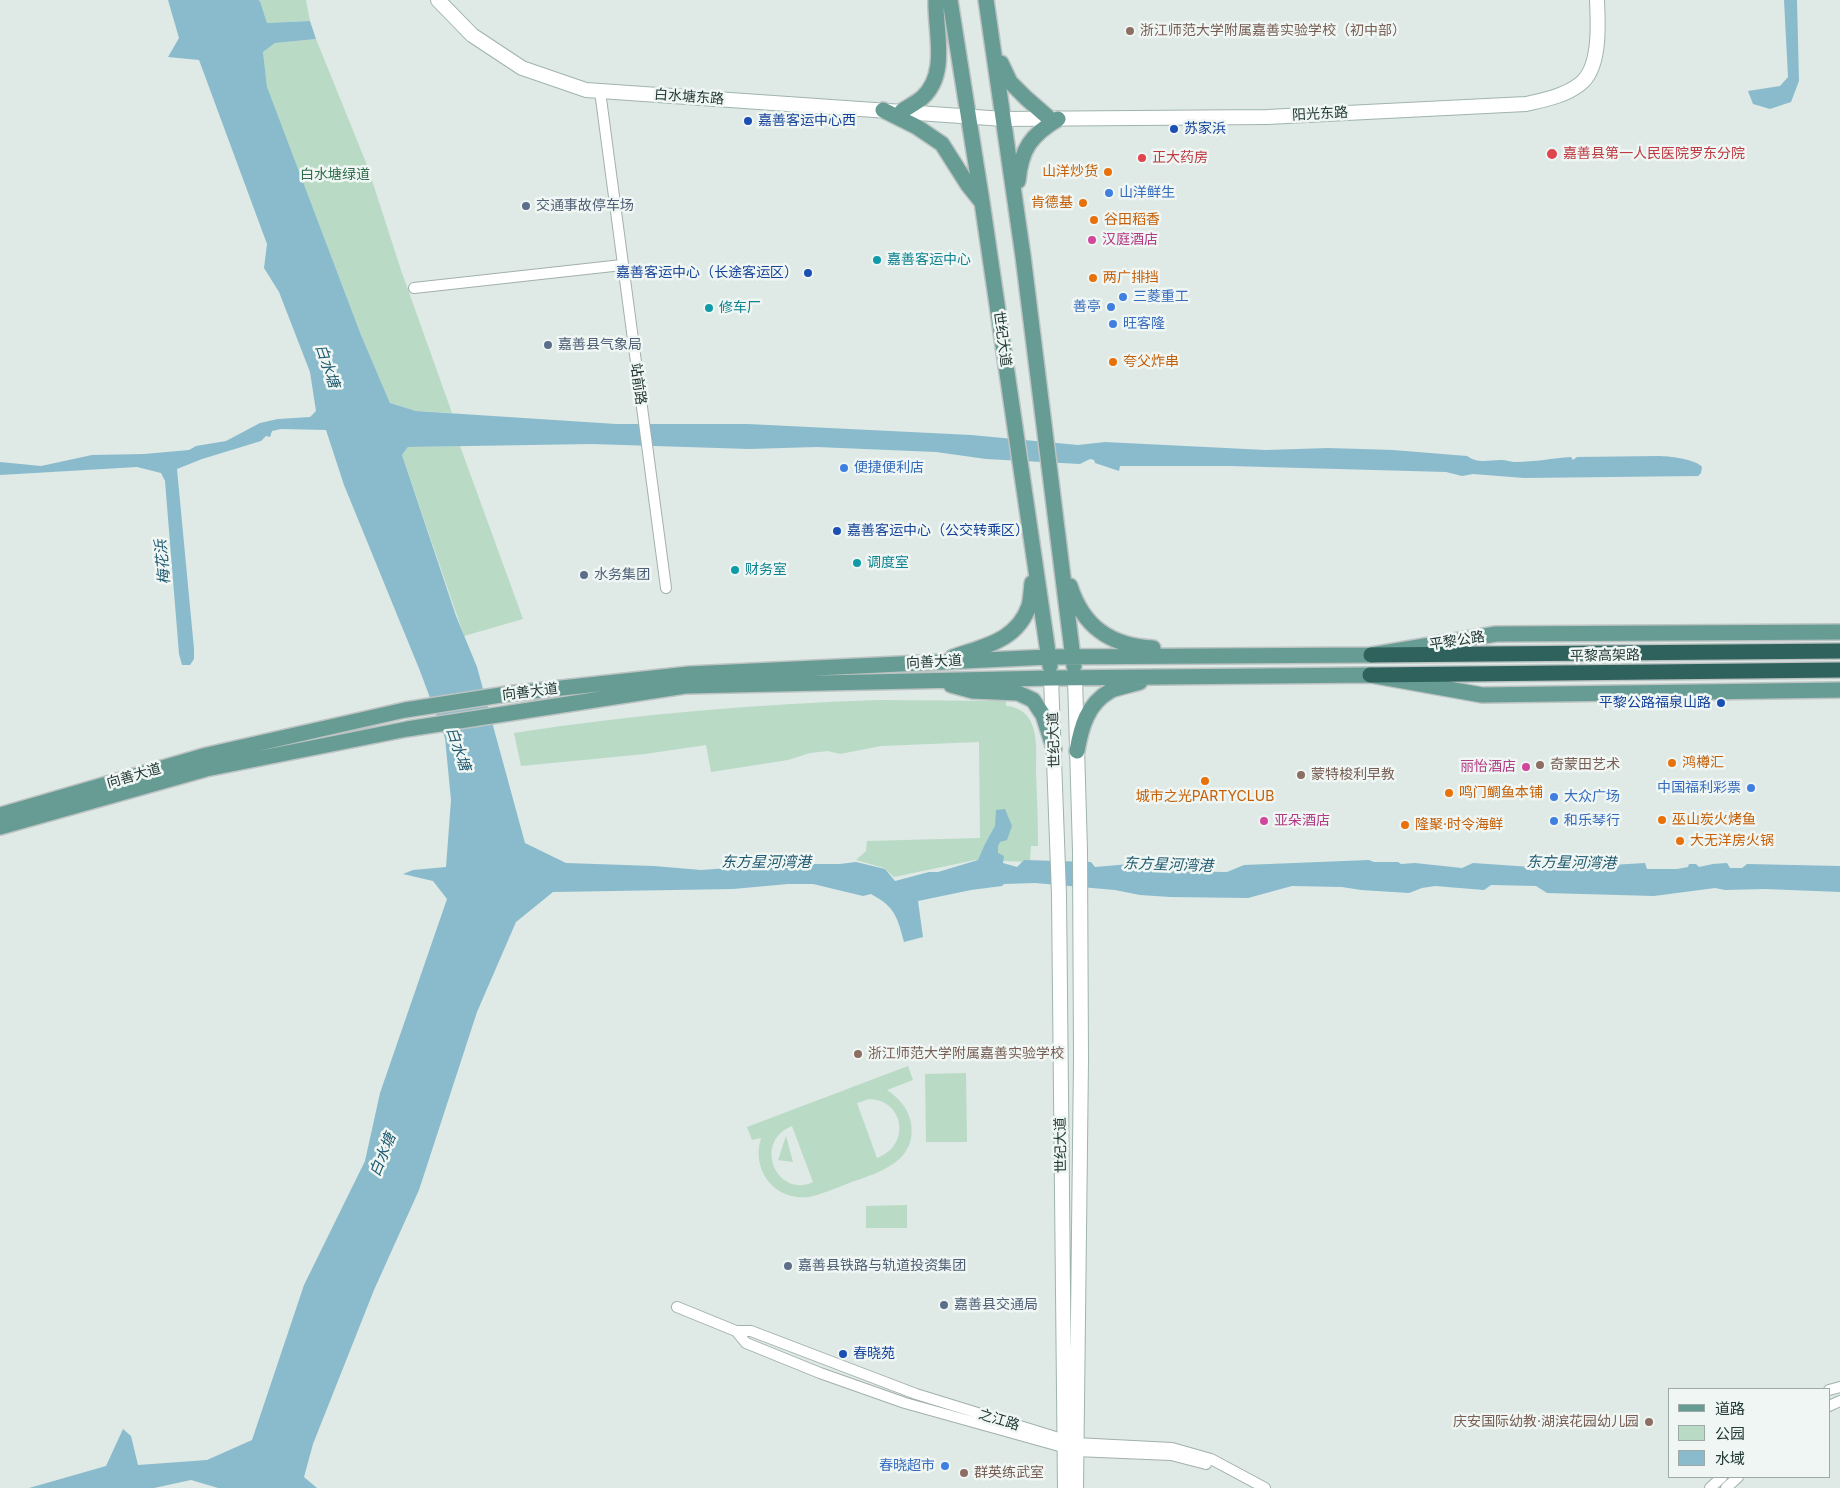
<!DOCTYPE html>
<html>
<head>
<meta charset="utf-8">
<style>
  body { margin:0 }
  #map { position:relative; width:1840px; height:1488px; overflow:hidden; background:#dfe9e6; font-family:Inter,"Noto Sans SC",sans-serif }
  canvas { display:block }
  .legend { position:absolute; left:1668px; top:1388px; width:162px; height:90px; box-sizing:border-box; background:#eff6f3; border:1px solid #9daaa7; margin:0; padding:6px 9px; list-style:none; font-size:15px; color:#213834 }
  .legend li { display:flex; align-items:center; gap:10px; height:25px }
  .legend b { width:25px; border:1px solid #9daaa7 }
</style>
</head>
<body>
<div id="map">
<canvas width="1840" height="1488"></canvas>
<ul class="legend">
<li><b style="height:6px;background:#669c94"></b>道路</li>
<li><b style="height:14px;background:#b9dac5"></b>公园</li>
<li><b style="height:14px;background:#8abbcc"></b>水域</li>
</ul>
</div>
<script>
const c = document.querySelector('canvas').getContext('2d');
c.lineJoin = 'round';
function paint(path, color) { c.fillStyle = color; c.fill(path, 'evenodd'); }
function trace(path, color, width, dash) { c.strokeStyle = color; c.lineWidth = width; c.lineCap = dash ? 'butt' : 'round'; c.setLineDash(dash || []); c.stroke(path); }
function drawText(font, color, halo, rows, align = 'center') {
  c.font = font + ' Inter,"Noto Sans SC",sans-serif'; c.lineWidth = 5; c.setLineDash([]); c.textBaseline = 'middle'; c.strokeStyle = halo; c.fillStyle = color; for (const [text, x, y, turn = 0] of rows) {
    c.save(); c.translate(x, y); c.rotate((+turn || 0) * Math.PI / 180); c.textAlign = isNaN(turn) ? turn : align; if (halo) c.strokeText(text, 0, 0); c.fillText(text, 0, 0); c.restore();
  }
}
const green = new Path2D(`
  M258,0H306L310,21L267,23L260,1Z
  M316,39L367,165L401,270L452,413L416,411L390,403L361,335L267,88L263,52L275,43Z
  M460,446L523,619L464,636L402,455L408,447Z
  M879,700L1006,701V706C1017,706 1027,713 1031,722C1038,737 1036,756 1036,772C1037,797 1038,821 1038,846H1031L1030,862L975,860L894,877L884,868L856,860L866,851L867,841L980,838L979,742L881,746L840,754L828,751L810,753L788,760L711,772L706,745L645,754L521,766L514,733C635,714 757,704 879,700Z
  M908,1066L913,1080L887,1090C899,1098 908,1108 911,1123C917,1163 877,1173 849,1183C836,1188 823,1194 809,1197C774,1201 751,1170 761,1138L752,1140L747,1127ZM869,1099C905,1100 911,1146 877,1158L857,1103ZM792,1126L813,1182C777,1199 752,1142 792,1126Z
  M966,1073L967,1142H926L925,1074Z
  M786,1136L793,1162L778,1160Z
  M907,1205V1228H866V1206Z`);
const water = new Path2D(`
  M168,0H258L260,1L267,23L310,21L316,39L275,43L263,52L267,87L361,335L390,403L416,411L616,424H748L971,435L1078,445L1105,442L1266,450L1328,448L1393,450L1467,456C1478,464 1488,460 1501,460C1506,460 1511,462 1516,462C1534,462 1553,458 1571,457L1573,460L1577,457L1658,456C1668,456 1696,459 1702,467L1701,473L1698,476L1524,478L1473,474L1462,476L1446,472L1230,466H1120L1119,471L1095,463L1094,460L1090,459L1080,464L986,459L936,452L817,447L749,449L592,444L408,447L402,455L456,616L477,667L525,843L566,863L654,866L701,870L729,868L735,864H840L856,862L885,869L895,881L929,872H938L978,860L985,844L995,826L996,810L1005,809L1012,826L1007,840L1000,842L998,846V853L1004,856L1003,863L1017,867L1024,860L1091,862L1095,867L1130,864L1141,870L1154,871L1227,872L1244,865L1369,860L1374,862H1398L1401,864L1415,863L1462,868L1473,863L1561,869L1590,862H1611V865L1645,863L1647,869H1677L1688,867L1689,864H1696L1699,867L1713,864L1727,863L1730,868H1742L1747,864L1840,866V892L1765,889L1725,890L1715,888L1654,896L1547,893L1536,886L1491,885L1484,890L1435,886L1422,888L1409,893L1361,890L1342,887L1292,886L1248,898L1170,897L1140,895L1115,890L1035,883L1004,884L1002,886L971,890L918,901L923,937L904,942C897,916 895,907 871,894L863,896L813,884H788L733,889L553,892L516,922L477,1012L419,1190L374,1290L313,1444L304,1477L317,1488H218L191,1480L154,1488H29L106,1466L123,1429L131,1436L138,1465L207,1460L252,1440L304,1285L365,1161L380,1093L447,899L433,881L403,874L413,870L446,867L451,800L445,738L420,671L344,485L326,430L281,429L272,431L270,437L266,436L261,441L202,459L177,469L194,649V659L190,665H182L179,654L165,481L161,473L137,467L0,475V462L41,466L92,455L144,454L189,450L196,446L226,441L260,423L278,419L310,417L316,411L310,372L279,292L264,268L267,244L199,60L168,57L179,38Z
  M1784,0H1797L1799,81L1791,102L1770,109L1753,104L1748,91L1780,86L1788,77Z`);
const street = new Path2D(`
  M600,91L666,588
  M414,288L622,265
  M677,1307L736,1331H751L916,1394L1075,1443L1172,1448L1211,1459L1265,1488
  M736,1331L746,1343L820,1373L905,1403L1070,1449
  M1829,1390L1840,1387
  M1829,1406L1840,1401
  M1075,1451L1171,1455L1206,1464
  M1710,1488L1722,1477
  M1726,1488L1738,1477`);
const secondary = new Path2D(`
  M438,0L472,35L522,68L586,90L1004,119L1267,117L1526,104C1543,100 1565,96 1580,84C1601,68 1598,24 1597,0
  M1051,678L1059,895L1065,1488
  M1075,678L1080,851L1081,1060L1076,1488`);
const primary = new Path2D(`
  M950,0L982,202L1050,666
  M986,0L1023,256L1074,666
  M1001,63L1010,82L1026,98L1050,119
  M883,110L917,127L942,144L968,185L980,200
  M902,111C908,107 916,103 922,98C949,74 935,32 936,0
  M1018,181C1021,149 1031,135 1058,119
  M1070,586C1083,627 1111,646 1153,648
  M953,657C984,646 1017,641 1029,606C1031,599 1031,590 1032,583
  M951,685L973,691L1018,693L1033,700L1043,715L1054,749
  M1077,751C1081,728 1087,704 1110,691C1117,687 1132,685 1140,682
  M0,815L207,755L405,710L507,694L689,674L1048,657L1371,655L1496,634L1840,632
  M0,827L206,769L407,729L685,686L1051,678L1370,675L1482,695L1840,690`);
const highway = new Path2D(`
  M1371,655L1840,651
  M1370,675L1840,670`);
const markers = [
  [1130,31,5,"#8d6e63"],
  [748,121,5,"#1a4fb4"],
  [1174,129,5,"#1a4fb4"],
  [1552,154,6,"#e0444e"],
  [1142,158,5,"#e0444e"],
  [1108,172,5,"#e8710a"],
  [1109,193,5,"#3f7fe0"],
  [1083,203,5,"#e8710a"],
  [526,206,5,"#5c6f8a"],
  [1094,220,5,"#e8710a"],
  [1092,240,5,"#d1479c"],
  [877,260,5,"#0f9aa8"],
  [808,273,5,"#1a4fb4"],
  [1093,278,5,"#e8710a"],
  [1123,297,5,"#3f7fe0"],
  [1111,307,5,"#3f7fe0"],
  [709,308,5,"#0f9aa8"],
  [1113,324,5,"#3f7fe0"],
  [548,345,5,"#5c6f8a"],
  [1113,362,5,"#e8710a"],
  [844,468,5,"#3f7fe0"],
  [837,531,5,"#1a4fb4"],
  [857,563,5,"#0f9aa8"],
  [735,570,5,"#0f9aa8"],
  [584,575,5,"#5c6f8a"],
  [1721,703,5,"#1a4fb4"],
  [1672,763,5,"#e8710a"],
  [1540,765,5,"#8d6e63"],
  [1526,767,5,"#d1479c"],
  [1301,775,5,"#8d6e63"],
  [1205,781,5,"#e8710a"],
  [1751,788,5,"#3f7fe0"],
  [1449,793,5,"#e8710a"],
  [1554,797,5,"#3f7fe0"],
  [1662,820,5,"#e8710a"],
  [1264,821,5,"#d1479c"],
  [1554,821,5,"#3f7fe0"],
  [1405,825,5,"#e8710a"],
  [1680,841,5,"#e8710a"],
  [858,1054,5,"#8d6e63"],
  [788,1266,5,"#5c6f8a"],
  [944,1305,5,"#5c6f8a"],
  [843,1354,5,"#1a4fb4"],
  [1649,1422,5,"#8d6e63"],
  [945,1466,5,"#3f7fe0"],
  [964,1473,5,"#8d6e63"]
];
const educationNames = [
  ["浙江师范大学附属嘉善实验学校（初中部）",1140,31],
  ["奇蒙田艺术",1550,765],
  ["蒙特梭利早教",1311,775],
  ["浙江师范大学附属嘉善实验学校",868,1054],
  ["庆安国际幼教·湖滨花园幼儿园",1639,1422,"right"],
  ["群英练武室",974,1473]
];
const streetNames = [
  ["白水塘东路",689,97,4],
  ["阳光东路",1320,114,-3],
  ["世纪大道",1002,339,82],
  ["站前路",638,384,82],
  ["平黎公路",1457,641,-9],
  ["平黎高架路",1605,656,-1],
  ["向善大道",934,662,-3],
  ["向善大道",530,692,-7],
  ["世纪大道",1054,740,-92],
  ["向善大道",134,776,-16],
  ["世纪大道",1061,1145,-91],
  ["之江路",999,1420,17]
];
const transitNames = [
  ["嘉善客运中心西",758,121],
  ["苏家浜",1184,129],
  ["嘉善客运中心（长途客运区）",798,273,"right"],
  ["嘉善客运中心（公交转乘区）",847,531],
  ["平黎公路福泉山路",1711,703,"right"],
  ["春晓苑",853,1354]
];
const healthNames = [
  ["嘉善县第一人民医院罗东分院",1563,154],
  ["正大药房",1152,158]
];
const foodNames = [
  ["山洋炒货",1098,172,"right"],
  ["肯德基",1073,203,"right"],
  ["谷田稻香",1104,220],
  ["两广排挡",1103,278],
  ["夸父炸串",1123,362],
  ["鸿樽汇",1682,763],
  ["鸣门鲷鱼本铺",1459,793],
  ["城市之光PARTYCLUB",1205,797,"center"],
  ["巫山炭火烤鱼",1672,820],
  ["隆聚·时令海鲜",1415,825],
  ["大无洋房火锅",1690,841]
];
const parkNames = [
  ["白水塘绿道",335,175]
];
const shopNames = [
  ["山洋鲜生",1119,193],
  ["三菱重工",1133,297],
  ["善亭",1101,307,"right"],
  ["旺客隆",1123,324],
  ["便捷便利店",854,468],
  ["中国福利彩票",1741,788,"right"],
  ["大众广场",1564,797],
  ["和乐琴行",1564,821],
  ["春晓超市",935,1466,"right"]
];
const serviceNames = [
  ["交通事故停车场",536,206],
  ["嘉善县气象局",558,345],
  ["水务集团",594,575],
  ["嘉善县铁路与轨道投资集团",798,1266],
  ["嘉善县交通局",954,1305]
];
const hotelNames = [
  ["汉庭酒店",1102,240],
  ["丽怡酒店",1516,767,"right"],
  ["亚朵酒店",1274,821]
];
const cultureNames = [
  ["嘉善客运中心",887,260],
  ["修车厂",719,308],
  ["调度室",867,563],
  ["财务室",745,570]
];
const waterNames = [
  ["白水塘",327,366,71],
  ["梅花浜",163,562,-95],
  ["白水塘",458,749,71],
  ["东方星河湾港",766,862],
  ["东方星河湾港",1571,863,1],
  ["东方星河湾港",1168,865,2],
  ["白水塘",383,1155,-68]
];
paint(green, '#b9dac5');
paint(water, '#8abbcc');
trace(street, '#a2b0ad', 12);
trace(secondary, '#9fb4af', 16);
trace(primary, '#bcc3c2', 18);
trace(highway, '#bcc3c2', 18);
trace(street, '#fff', 10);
trace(secondary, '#fff', 14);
trace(primary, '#669c94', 15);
trace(highway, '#2f625d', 15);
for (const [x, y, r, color] of markers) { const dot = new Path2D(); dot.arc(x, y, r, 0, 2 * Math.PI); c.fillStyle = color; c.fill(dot); trace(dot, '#eff6f3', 2); }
drawText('14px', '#785e54', '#eff6f3', educationNames, 'left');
drawText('14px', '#213834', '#eff6f3', streetNames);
drawText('14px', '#164399', '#eff6f3', transitNames, 'left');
drawText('14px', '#be3a42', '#eff6f3', healthNames, 'left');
drawText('14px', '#c56008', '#eff6f3', foodNames, 'left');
drawText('14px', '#2e6c4c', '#eff6f3', parkNames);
drawText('14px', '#366cbe', '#eff6f3', shopNames, 'left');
drawText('14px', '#4e5e75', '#eff6f3', serviceNames, 'left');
drawText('14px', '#b23c85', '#eff6f3', hotelNames, 'left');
drawText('14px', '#0d838f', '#eff6f3', cultureNames, 'left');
drawText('italic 15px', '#205a70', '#eff6f3', waterNames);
</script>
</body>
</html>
